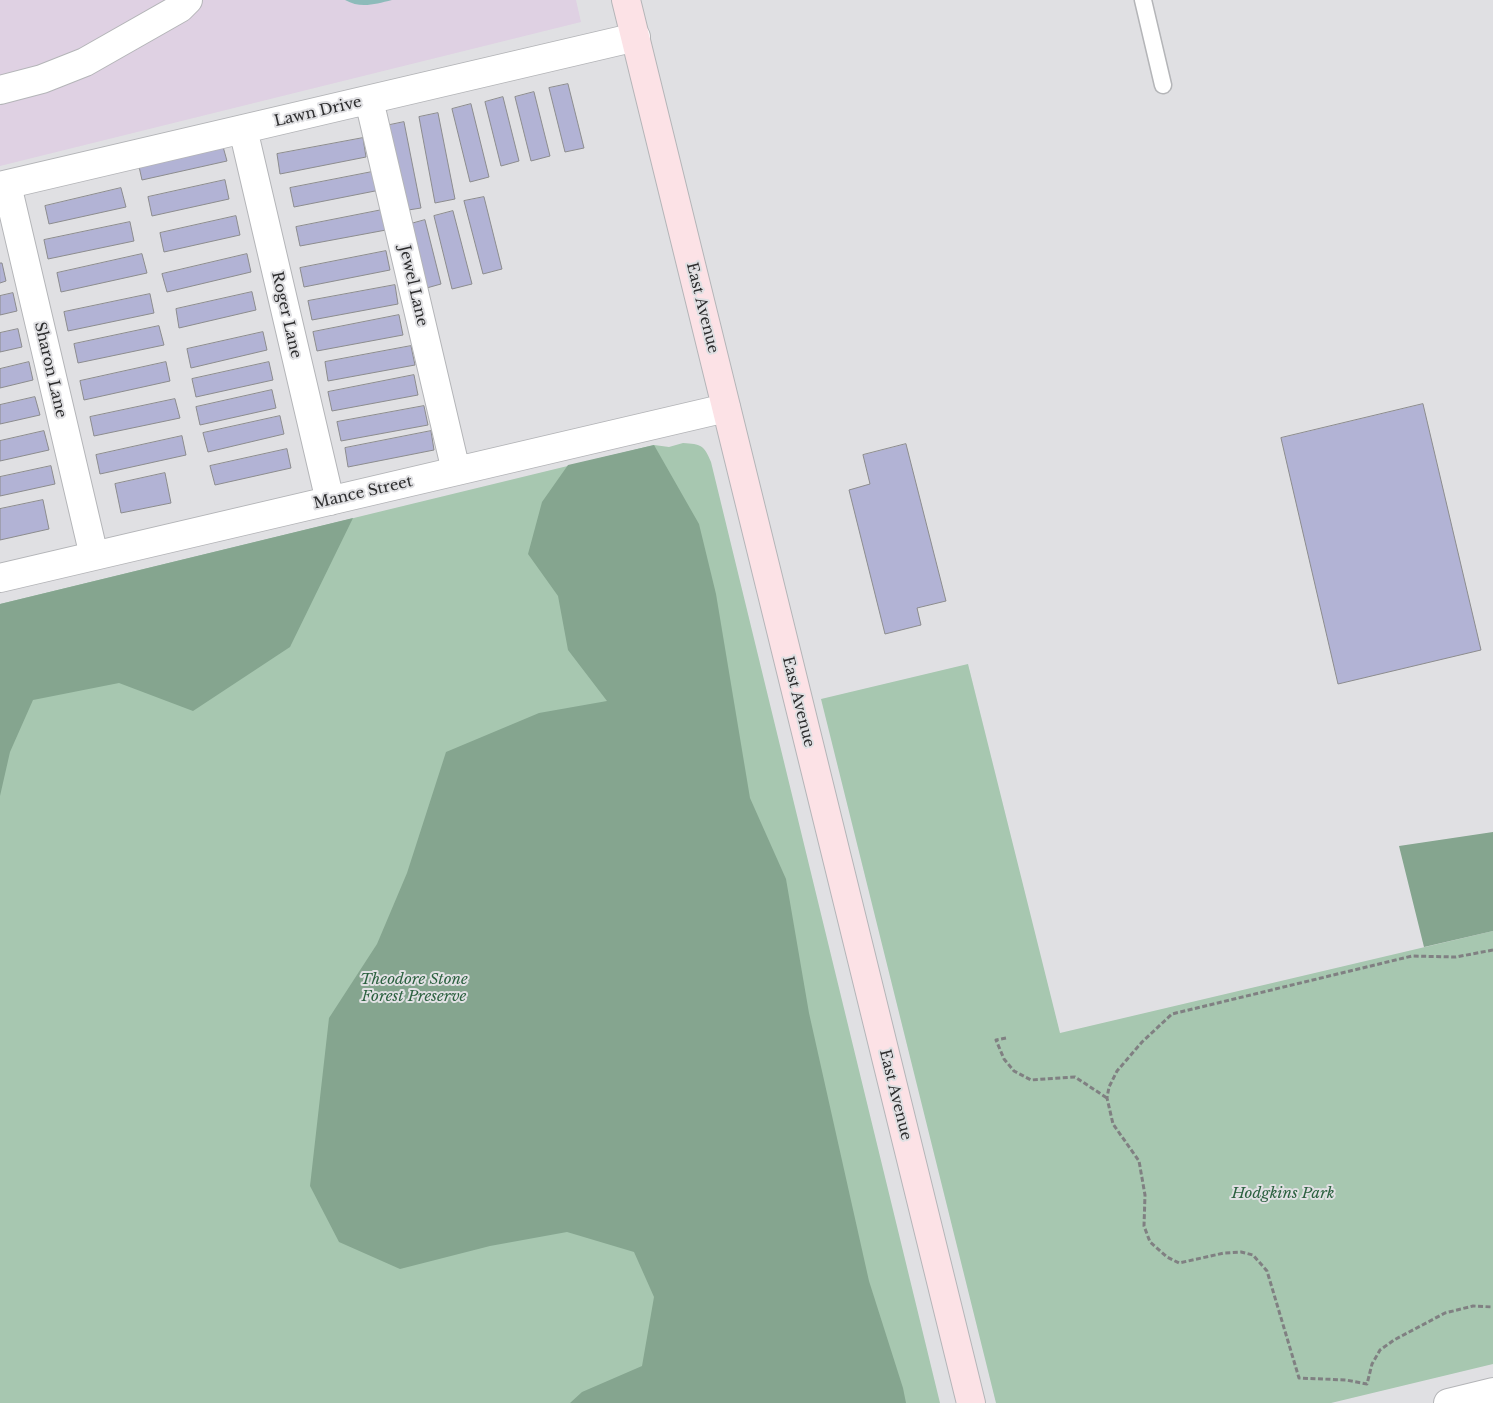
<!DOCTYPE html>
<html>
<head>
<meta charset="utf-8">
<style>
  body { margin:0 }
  canvas { display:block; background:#e0e0e3 }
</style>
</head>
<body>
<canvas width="1493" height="1403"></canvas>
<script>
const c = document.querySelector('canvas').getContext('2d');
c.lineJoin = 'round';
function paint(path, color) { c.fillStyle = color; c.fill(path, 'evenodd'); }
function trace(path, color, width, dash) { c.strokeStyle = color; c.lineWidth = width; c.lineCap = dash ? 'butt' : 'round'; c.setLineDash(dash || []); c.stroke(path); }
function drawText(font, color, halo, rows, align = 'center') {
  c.font = font + ' "Libre Baskerville",serif'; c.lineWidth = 4; c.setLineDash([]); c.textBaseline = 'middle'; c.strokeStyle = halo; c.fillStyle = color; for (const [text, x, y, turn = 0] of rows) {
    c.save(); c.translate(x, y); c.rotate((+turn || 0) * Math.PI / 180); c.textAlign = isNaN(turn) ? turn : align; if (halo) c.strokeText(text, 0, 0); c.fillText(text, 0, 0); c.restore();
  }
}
const commercial = new Path2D(`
  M0,0H576L581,22L0,166Z`);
const green = new Path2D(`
  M683,443C701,444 704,445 711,462L940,1403H0V604L654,445L669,447Z
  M968,664L1060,1033L1493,931V1364L1331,1403H996L821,699Z`);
const forest = new Path2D(`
  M654,445L699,524L716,594L750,798L786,879L809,1013L869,1281L903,1388L906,1403H570L582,1392L642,1366L654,1297L634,1252L567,1232L490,1246L400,1269L339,1242L310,1186L329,1018L377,944L407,873L446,752L539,713L607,701L568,650L558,596L528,554L542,502L568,465Z
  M353,518L290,647L193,711L119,683L33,700L10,752L0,796V604Z
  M1493,832V931L1424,947L1399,846Z`);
const water = new Path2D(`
  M345,0H392C375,4 361,9 345,0Z`);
const building = new Path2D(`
  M568,84L584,148L565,152L549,88Z
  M534,92L550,156L531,161L515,97Z
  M503,97L519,161L501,166L485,102Z
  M471,104L489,177L470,182L452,109Z
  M438,113L455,199L435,203L419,117Z
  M404,122L421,208L402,211L385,126Z
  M363,138L366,157L280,174L277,154Z
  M222,143L227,161L142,180L138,162Z
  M377,171L380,190L294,207L290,188Z
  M225,180L229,199L152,216L148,197Z
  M121,188L126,207L49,224L45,206Z
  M484,197L502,269L483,274L464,201Z
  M382,210L386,230L300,246L296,227Z
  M453,211L472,284L452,289L434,216Z
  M236,216L240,235L164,252L160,233Z
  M425,220L441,284L423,289L407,225Z
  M130,222L134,241L48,259L44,240Z
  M386,251L390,270L304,287L300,268Z
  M142,254L147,273L61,292L57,273Z
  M247,254L251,272L167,292L162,274Z
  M0,263H2L6,281L0,283Z
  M395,285L398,304L312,320L308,301Z
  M252,292L256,310L179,328L176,309Z
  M13,293L17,311L0,315V296Z
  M150,294L154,313L68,331L64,312Z
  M399,315L403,335L317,351L313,332Z
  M159,326L164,345L78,363L74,344Z
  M18,329L22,347L0,352V333Z
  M263,332L267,350L191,368L187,349Z
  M411,346L415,365L328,381L325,362Z
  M29,362L33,380L0,388V369Z
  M166,362L170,381L84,400L80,381Z
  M269,362L273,380L196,397L192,379Z
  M414,375L418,395L332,411L328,392Z
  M272,390L276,408L200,425L196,407Z
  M35,397L40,415L0,424V405Z
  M175,399L180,418L94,436L90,417Z
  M1423,404L1481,650L1338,684L1281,438Z
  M424,406L428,425L341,441L337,422Z
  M280,416L284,434L208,452L203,433Z
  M44,431L49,450L0,461V441Z
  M431,431L434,450L348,467L345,448Z
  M182,436L186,455L100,474L96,455Z
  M906,444L946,601L917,608L921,625L885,634L849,490L870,484L863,455Z
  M287,449L291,468L215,485L210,466Z
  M51,466L55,484L0,496V477Z
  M165,473L171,503L121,513L115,484Z
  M43,500L49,529L0,540V509Z`);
const path = new Path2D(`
  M1493,950L1456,957L1412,956L1172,1014L1142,1042L1117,1071L1109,1087L1107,1098L1113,1124L1139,1161L1145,1195L1144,1226L1150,1242L1167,1257L1179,1263L1224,1253L1241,1252L1253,1255L1267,1271L1299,1378L1346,1380L1367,1384L1372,1364L1380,1350L1394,1340L1445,1313L1473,1306L1493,1307
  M1006,1038L996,1040L1004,1059L1014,1071L1031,1080L1075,1077L1107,1098`);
const lane = new Path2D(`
  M1143,0L1163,85`);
const street = new Path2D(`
  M0,90L42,79L85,62L180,8L188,0
  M369,100L456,471
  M243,129L330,501
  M7,185L94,556
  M0,186L636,37
  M0,578L726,408
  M1448,1403L1493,1392`);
const secondary = new Path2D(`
  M626,0L971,1403`);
const streetNames = [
  ["Lawn Drive",318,112,-13],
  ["Jewel Lane",413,286,77],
  ["East Avenue",702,308,76],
  ["Roger Lane",286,315,77],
  ["Sharon Lane",50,370,77],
  ["Mance Street",363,493,-13],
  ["East Avenue",798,702,76],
  ["East Avenue",895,1095,76]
];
const parkNames = [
  ["Theodore Stone",414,980],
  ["Forest Preserve",414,997],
  ["Hodgkins Park",1283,1194]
];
paint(commercial, '#dfd1e3');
paint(green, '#a7c7b0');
paint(forest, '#85a58f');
paint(water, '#8dbbba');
paint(building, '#b2b3d5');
trace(building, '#8c8c8e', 1);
trace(lane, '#b4b5b8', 19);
trace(street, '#b4b5b8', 30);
trace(secondary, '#b4b5b8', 30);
trace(path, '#808082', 3, [5, 2.5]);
trace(lane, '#fff', 16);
trace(street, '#fff', 28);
trace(secondary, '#fce2e6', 28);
drawText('15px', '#2d2d2e', '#e0e0e3', streetNames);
drawText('italic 15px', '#2c6140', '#e0e0e3', parkNames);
</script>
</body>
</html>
